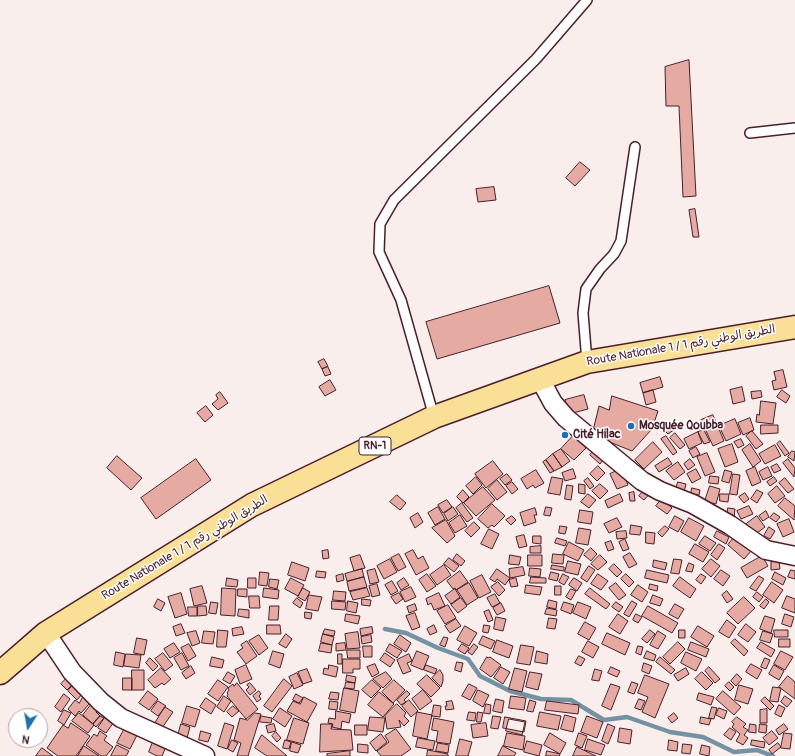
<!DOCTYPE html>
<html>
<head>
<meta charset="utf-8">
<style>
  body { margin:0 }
  #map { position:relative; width:795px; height:756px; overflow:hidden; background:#faeeed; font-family:Pangolin,sans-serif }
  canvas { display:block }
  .north { position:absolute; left:8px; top:708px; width:40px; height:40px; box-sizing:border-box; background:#fff; border:1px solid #b7a5aa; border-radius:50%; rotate:191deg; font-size:11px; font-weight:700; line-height:16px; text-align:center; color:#4a1f2b }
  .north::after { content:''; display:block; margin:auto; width:14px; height:18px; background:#1f6fb2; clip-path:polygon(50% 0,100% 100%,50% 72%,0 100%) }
</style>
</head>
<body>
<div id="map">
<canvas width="795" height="756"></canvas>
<div class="north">N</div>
</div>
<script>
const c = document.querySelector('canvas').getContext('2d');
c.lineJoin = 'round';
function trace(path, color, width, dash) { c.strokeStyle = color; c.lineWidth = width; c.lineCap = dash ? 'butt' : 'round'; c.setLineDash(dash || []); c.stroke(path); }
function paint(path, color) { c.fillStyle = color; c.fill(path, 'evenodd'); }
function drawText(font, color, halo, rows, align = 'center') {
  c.font = font + ' Pangolin,"Playpen Sans Arabic",sans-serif'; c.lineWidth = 3; c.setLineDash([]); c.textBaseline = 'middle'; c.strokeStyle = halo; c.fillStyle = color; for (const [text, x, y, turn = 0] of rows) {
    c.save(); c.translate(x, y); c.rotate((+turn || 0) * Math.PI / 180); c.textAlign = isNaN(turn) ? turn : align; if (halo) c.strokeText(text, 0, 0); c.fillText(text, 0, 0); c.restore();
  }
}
const stream = new Path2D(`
  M385,629L406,633L438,648L468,659L480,676L510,691L541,699L571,700L604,720L627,717L670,732L703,737L734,752L757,750L773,756`);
const building = new Path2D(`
  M689,60L696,196L683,197L679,106H666L665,67Z
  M580,162L590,170L575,186L566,178Z
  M494,187L496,200L478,202L476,189Z
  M695,209L699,237H693L689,210Z
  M549,286L560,323L437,359L426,322Z
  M324,359L328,366L322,369L318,362Z
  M328,367L331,374L325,376L322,369Z
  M783,370L787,387L774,390L772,381L776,380L774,372Z
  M660,377L663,387L643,393L640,383Z
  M330,380L336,390L325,396L319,387Z
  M742,387L745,401L733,404L730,390Z
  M653,390L656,402L646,405L643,393Z
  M782,390L790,396L786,403L777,397Z
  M761,391L762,397L752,399L751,392Z
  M220,392L228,403L218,410L212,404L218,399L216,395Z
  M584,395L588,409L569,414L565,400Z
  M612,396L658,411L652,429L632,451L592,435L599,406L609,410Z
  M761,401L776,403L773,424L756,422L757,414L759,415Z
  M206,406L213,415L205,422L197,413Z
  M713,415L724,441L713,446L701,420Z
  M750,418L754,430L743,435L738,423Z
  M735,419L741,434L726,441L719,426Z
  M674,423L678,427L668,434L665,431Z
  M761,425H778V433L761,434Z
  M704,430L710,442L704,444L698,432Z
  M752,431L763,444L756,449L746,436Z
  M698,432L702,443L689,449L684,439Z
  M675,433L685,445L680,449L670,438Z
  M573,436L586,448L574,460L561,449Z
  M666,436L677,452L673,455L661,439Z
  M741,439L744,445L738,448L734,442Z
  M780,441L789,453L785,456L777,444Z
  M653,442L662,452L644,469L635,460Z
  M732,444L738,462L725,467L718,449Z
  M750,444L761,461L753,467L742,450Z
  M775,445L781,456L765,464L759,454Z
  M696,447L700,454L693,458L689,451Z
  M596,448L606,456L600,464L590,455Z
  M561,449L570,461L562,467L553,454Z
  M792,451L795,452L794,461L788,457Z
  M707,453L715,472L705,476L697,457Z
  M553,454L562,467L554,471L546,460Z
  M117,456L142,478L131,490L107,468Z
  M668,458L672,464L659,472L655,466Z
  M196,459L211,480L156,519L141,498Z
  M690,459L695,465L688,470L684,464Z
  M788,459L795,468L794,477L783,463Z
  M546,460L554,471L550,473L543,462Z
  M493,461L503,474L486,488L475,474Z
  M678,462L685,472L674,480L666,471Z
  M777,464L781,470L774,473L771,467Z
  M598,466L605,473L597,481L590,474Z
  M755,467L761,482L752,486L746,471Z
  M768,467L772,476L763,480L759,472Z
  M573,469L576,478L565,481L562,473Z
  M621,469L628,485L617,489L610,474Z
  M696,469L701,478L692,483L687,474Z
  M536,470L544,483L535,488L533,485L527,489L521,479Z
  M725,470L732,472L729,483L722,481Z
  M507,474L512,480L505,485L500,479Z
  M733,474L740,475L737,495L730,494Z
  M710,476L719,477L718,484L709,483Z
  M476,477L482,485L473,494L466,486Z
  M552,477L563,479L560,495L548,493Z
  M774,477L777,481L770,486L767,482Z
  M588,478L594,486L590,489L584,481Z
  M785,478L794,489L788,493L779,483Z
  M497,480L507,492L497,500L488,489Z
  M512,482L518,489L512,494L506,486Z
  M678,482L686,484L684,492L676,489Z
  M579,484L585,485V494L579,493Z
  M600,484L608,491L600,499L592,491Z
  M567,485L573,486L571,500L565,499Z
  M648,486L653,490L644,500L639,496Z
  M710,486L720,489L716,504L705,501Z
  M777,486L785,496L775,503L768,494Z
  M483,487L495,500L476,516L464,503Z
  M692,488L700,490L699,495L691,494Z
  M463,490L469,497L463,503L457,497Z
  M757,490L763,493L757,503L751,499Z
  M634,492L635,501H630L629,493Z
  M745,493L749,499L744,503L739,497Z
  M588,494L596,500L589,508L581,502Z
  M620,494L623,501L608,508L605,501Z
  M720,494H729L728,502L720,501Z
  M397,495L406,503L400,510L390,502Z
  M785,498L795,506L794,520L778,506Z
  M662,499L672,508L667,514L656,506Z
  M447,500L452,507L443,513L438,505Z
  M462,503L473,518L467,522L456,508Z
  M492,504L505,516L494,527L492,525L488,528L478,519Z
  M749,506L753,514L741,519L737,511Z
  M438,507L445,519L435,525L428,513Z
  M453,507L458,514L448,521L444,514Z
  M546,507L552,508L550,516L544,515Z
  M535,508L537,515H534L536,522L524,526L520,513Z
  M728,508L735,509L734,518L727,517Z
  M580,510L593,512L591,524L578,522Z
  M766,511L769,517L763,521L759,516Z
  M418,513L423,522L415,528L410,518Z
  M774,513L780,517L776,522L770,518Z
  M460,515L467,526L455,533L449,523Z
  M512,516L516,520L511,525L506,520Z
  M675,516L684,521L678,532L669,527Z
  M757,516L765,527L753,536L745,525Z
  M617,518L622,527L609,533L604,524Z
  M689,518L704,526L696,541L681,532Z
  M789,519L794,532L783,537L777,524Z
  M446,520L455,536L447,543L432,528Z
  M474,522L480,528L471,537L465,531Z
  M631,525L642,527L640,535L630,534Z
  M560,526L567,527L565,534L559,533Z
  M665,526L669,529L662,537L658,533Z
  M769,527L775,531L770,539L764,536Z
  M579,528L591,530L588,545L576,543Z
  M489,529L499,534L492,549L481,544Z
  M626,531L627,538L617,539L616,532Z
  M717,531L729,537L726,544L714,537Z
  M646,532L655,533L654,544L646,543Z
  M524,535L527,546L519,548L516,537Z
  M533,536H541V544L533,543Z
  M705,536L716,543L710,551L699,544Z
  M735,536L752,550L744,559L728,545Z
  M557,538L567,541L565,546L555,543Z
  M625,539L629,549L623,551L619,542Z
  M611,541L614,549L608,551L605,543Z
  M569,542L584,550L578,561L563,554Z
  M695,544L709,552L703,562L689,554Z
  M719,544L725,548L717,560L711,555Z
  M541,546V553H530V547Z
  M591,548L597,554L591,561L584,555Z
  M328,550L329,558L323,559L322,551Z
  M413,550L418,559L423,556L429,568L416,575L405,554Z
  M630,553L637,564L629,568L623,557Z
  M399,554L406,567L398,571L391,558Z
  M457,554L465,561L461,566L453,560Z
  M553,554L564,555L563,564L552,563Z
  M360,555L365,568L354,571L350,558Z
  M510,555L521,557L519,565L509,564Z
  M528,555H542V566H528Z
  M600,555L607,562L598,570L591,564Z
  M762,556L768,566L747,578L741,568Z
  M449,558L459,566L454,572L444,564Z
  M390,559L397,572L384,579L377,566Z
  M674,559L682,560L679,574L671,573Z
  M711,559L720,566L711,577L702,569Z
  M654,560L667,563L665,570L653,567Z
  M568,561L581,564L578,575L565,572Z
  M779,561L780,569L771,570V562Z
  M292,562L309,568L305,581L288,575Z
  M689,563L694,565L692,572L686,571Z
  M614,564L622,572L617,577L609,569Z
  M444,565L451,575L437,585L430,575Z
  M552,565L564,567V571L551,569Z
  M589,566L595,570L587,582L581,578Z
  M523,567L525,575L510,578L509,569Z
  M530,568L541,569L540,577L529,576Z
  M362,569L364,577L347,581L345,574Z
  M375,569L379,582L370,584L367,571Z
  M497,569L510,578L505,585L497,579L495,582L490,579Z
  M647,570L669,575L667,583L645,578Z
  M721,570L730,576L723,586L714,579Z
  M791,570L795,571V579L788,577Z
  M317,571L326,572L325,578L316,577Z
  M460,571L468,582L456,590L455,588L453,589L447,581Z
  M260,572L269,573L267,586L259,585Z
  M551,572L559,574L557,581L549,579Z
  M775,572L786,578L783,585L772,579Z
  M343,574L344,580L337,582L336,576Z
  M427,574L436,586L427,592L419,580Z
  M563,574L569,577L564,585L559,582Z
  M598,574L608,581L601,590L591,584Z
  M626,574L634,582L629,587L621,579Z
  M701,574L706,577L701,584L696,580Z
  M482,575L491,592L479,598L470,581Z
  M759,576L764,579L756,591L750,588Z
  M364,577L367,587L349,591L347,582Z
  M531,577L546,578V583H530Z
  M680,577L696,589L690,598L673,586Z
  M227,578L238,580L237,587L226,586Z
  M248,578H256V588H248Z
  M291,578L304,585L298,596L285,589Z
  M404,578L409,585L401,590L397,583Z
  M516,578L518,586L511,587L509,580Z
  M574,578L582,583L577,591L569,585Z
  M270,579L279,580L277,589L269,587Z
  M392,581L398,591L391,595L385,585Z
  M498,582L505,590L499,596L491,587Z
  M772,582L783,590L774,603L763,595Z
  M469,583L478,598L467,605L457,590Z
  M616,583L626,595L619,600L609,588Z
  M377,584L380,595L372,597L369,586Z
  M650,584L658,586L657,591L649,589Z
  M526,585L542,587L540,595L525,593Z
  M638,585L648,592L642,602L631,595Z
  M202,586L207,603L194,606L190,589Z
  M555,586H561V595H555Z
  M411,587L416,597L405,602L400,592Z
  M222,588L236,589L235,616L221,615Z
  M264,588L279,590L278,599L263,597Z
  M303,588L310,592L305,601L298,597Z
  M367,588L370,596L353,600L350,592Z
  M590,588L610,604L606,609L585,594Z
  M238,589H247V597L238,596Z
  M455,589L460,597L451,604L445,596Z
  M571,589L576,591L571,600L566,597Z
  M334,591L346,592L345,601L333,600Z
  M727,591L733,599L727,603L722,595Z
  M757,592L763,597L759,602L753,597Z
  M181,593L187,614L175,618L168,597Z
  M399,593L403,599L396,604L391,597Z
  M439,593L445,606L434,610L431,603L428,605L426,599Z
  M495,594L500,603L492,607L487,598Z
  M309,595L322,597L318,611L306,609Z
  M653,595L663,599L660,606L650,603Z
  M249,596H259L260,608H250Z
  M787,596L795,599V613L782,608Z
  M744,597L755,608L738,624L727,613Z
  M297,598L303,603L300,608L293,603Z
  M461,598L467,606L458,613L451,605Z
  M158,599L165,603L161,611L154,607Z
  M362,599L371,600L370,606L362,605Z
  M766,599L769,602L764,609L760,606Z
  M549,600L557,602L556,609L547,607Z
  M332,601L346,602L345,610L332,609Z
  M348,601L358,603L356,613L347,611Z
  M632,601L637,604L629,617L624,614Z
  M211,602L218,603L216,614L209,613Z
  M564,602L574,605L571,614L561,610Z
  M578,602L591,607L586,619L573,613Z
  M616,602L623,607L619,612L612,607Z
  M501,603L505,611L497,615L493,608Z
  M415,604L417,610L409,613L407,607Z
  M675,604L684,609L678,619L669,614Z
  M448,605L456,618L445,624L437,611Z
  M198,606H206L207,615L198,616Z
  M270,606H279L278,620H269Z
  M648,606L678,623L672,633L642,616Z
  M188,607H197V616H189Z
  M547,608L557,610L556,616L545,614Z
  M239,609L249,610V618L238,616Z
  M489,610L493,620L488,622L484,612Z
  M305,612L312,613L311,619L305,618Z
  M415,613L420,627L412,630L406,616Z
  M346,614L360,616L358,624L345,621Z
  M618,614L628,621L620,634L609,627Z
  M636,614L642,617L638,623L633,620Z
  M785,614L794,617L791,627L782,624Z
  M765,616L775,619L771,633L760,629Z
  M496,617L506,619L503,631L494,629Z
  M549,618L557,619L555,629L547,628Z
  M456,619L461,626L450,633L445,626Z
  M727,620L736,627L729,638L719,632Z
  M585,622L596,628L589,640L578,634Z
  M181,624L185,633L176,636L173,627Z
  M746,624L756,632L748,642L738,635Z
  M267,625H280L281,634H267Z
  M434,625L437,632L430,635L427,629Z
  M484,625L490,626L488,633L483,632Z
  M465,626L477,633L469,646L457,640Z
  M698,626L714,636L707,647L691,637Z
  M242,627L244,634L233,636L232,629Z
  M372,627L373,633L361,636L360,629Z
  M325,629L335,631L334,636L323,634Z
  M218,630L228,631L226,647H217Z
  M650,630L655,634L647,643L642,639Z
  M679,630H685V638H679Z
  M774,630H788V637H775Z
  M196,631L200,643L192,646L187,633Z
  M204,631L215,632L213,644L202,643Z
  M658,631L666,636L658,649L650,645Z
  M763,631L773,634L770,643L760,640Z
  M358,632L360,648L347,649L345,634Z
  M607,633L630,643L625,655L602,644Z
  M286,634L292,639L286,648L279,644Z
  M323,634L334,637L332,645L321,642Z
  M259,635L268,648L259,655L249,641Z
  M371,635L372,642L362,644L361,637Z
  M400,635L411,643L406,652L394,644Z
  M483,636L495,641L491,649L479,644Z
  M444,637L448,638L445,647L440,645Z
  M137,638L147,640L144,655L134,653Z
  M735,639L748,651L744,656L731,643Z
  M779,639H790V647H779Z
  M497,640L513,646L509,658L493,652Z
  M247,641L257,656L246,664L237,652L243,648L241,645Z
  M588,641L599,647L593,658L582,652Z
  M678,642L685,649L670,664L663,657Z
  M691,642L709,649L706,657L688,650Z
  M761,642L775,650L771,657L757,648Z
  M174,643L180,652L170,658L164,649Z
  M321,643L332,645L331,653L319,651Z
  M345,643L346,650L336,651V644Z
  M189,644L196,656L188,661L181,648Z
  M390,644L402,651L397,658L386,651Z
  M462,644L469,648L465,654L458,650Z
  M474,644L478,647L472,655L468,652Z
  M521,645L534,647L530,665L517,663Z
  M363,646H372V657H364Z
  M638,646L643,647L641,655L636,653Z
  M347,650H360V658H348Z
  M273,651L284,654L280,668L269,664Z
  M417,651L429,656L423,670L411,665Z
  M537,651L548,654L547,664L535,662Z
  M647,651L656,655L654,661L644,658Z
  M781,651L793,657L785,670L774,664Z
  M116,652L125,654L123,667L114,665Z
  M686,652L702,659L696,671L681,663Z
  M163,653L173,665L165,671L155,659Z
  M182,653L189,666L181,670L174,658Z
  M385,653L395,660L390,667L380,660Z
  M126,654L141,655L139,668L124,666Z
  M338,654H342V664H338Z
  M409,654L412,661L407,663L411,671L403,674L397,660Z
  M579,656L585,659L581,666L575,663Z
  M212,657L224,660L222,668L210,666Z
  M487,657L488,658L490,657L501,665L491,677L480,669Z
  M660,657L675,670L671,674L656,662Z
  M150,658L158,666L153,671L146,663Z
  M765,658L770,660L766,669L761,667Z
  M343,659H360V669H353V673H343Z
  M457,662L463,663L461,672L455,670Z
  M644,663L652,666L649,674L642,671Z
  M375,664L379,673L372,677L367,667Z
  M751,664L762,670L757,679L746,672Z
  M246,665L252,679L240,684L235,670Z
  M329,665L338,667L336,677L323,674L324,668L328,669Z
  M426,665L437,669L435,674L424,670Z
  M774,665L784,671L779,680L769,674Z
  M191,666L195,673L186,679L182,673Z
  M501,667L510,672L503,684L494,678Z
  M611,667L620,671L617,677L608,673Z
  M709,667L720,679L715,683L705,671Z
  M161,668L171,679L164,685L162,683L155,688L148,680Z
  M515,668L527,671L522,692L509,689Z
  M686,668L689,674L678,681L674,675Z
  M307,669L312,681L303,684L298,672Z
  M595,669L602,671L599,681L592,680Z
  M132,670H144V690H132Z
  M440,670L443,675V681L441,687L432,678Z
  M228,672L235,676L230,684L223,680Z
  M386,672L392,679L383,688L373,679Z
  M530,672L542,674L538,690L526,687Z
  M702,672L713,683L706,690L695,679Z
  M297,673L303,685L294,689L289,677Z
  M737,674L742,679L736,686L731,681Z
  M347,675L356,677L355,683L346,681Z
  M427,675L440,688L431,697L417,684Z
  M645,675L669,684L655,718L642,712L648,697L638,693Z
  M788,676L795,682V699L779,687Z
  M67,678L73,684L67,690L61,684Z
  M123,678H132V690H123Z
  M284,679L292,686L272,712L264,706Z
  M218,680L228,687L218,701L208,694Z
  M372,680L381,688L371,698L362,690Z
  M394,680L405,690L393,703L382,692Z
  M346,682L355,683L354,689L345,688Z
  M632,682L638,684L634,694L628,692Z
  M729,682L734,687L730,691L725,686Z
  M237,683L258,709L246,719L227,696L228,694L227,693L229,690L228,688L233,684L234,686Z
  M250,683L256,690L250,695L246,690L249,687L247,685Z
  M74,684L83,693L77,700L68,691Z
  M469,684L477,688L470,700L462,696Z
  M611,684L620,687L611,710L602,706Z
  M739,685L753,689L748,704L735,700Z
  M773,687L781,688L778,702L770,701Z
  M344,688L359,691L355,713L340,710Z
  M423,690L432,701L420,710L412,699Z
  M478,690L489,695L483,707L473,701Z
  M148,691L158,699L149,710L139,703Z
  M259,691L261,694L259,696L261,699L257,702L253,696Z
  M407,691L410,694L404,700L406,702L401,705L397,700Z
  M723,691L741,707L734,715L716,699Z
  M331,692L339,693L338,700L329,699Z
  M379,692L394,704L383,717L368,705Z
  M699,693L714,697L711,705L697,700Z
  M64,694L70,699L61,712L55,707Z
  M296,694L303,698L299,703L293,700Z
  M224,696L231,701L224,712L217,707Z
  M511,696L526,698L524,710L509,708Z
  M785,696L792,701L787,707L781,702Z
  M83,697L90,703L81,713L79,711L75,716L68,709L75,700L79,703Z
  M304,697L317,704L307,722L287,711L293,701L300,704Z
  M765,697L774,706L770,710L761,701Z
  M206,698L216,705L211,714L200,707Z
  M496,699L504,701L502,713L493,711Z
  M639,699L645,701L641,710L635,708Z
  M409,700L418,711L411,717L402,706Z
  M530,700L536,702L533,712L527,711Z
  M158,701L166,706L158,716L151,711Z
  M330,701L338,702L337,710L329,709Z
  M452,701L454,709L446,710L445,706H447L446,702Z
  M547,701L579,705L578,714L545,710Z
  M397,704L406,713L404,716L409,721L404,726L399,720L401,727L387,729L385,716Z
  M486,704L491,705L490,714L484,713Z
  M91,705L97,710L96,712L100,716L93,724L83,715Z
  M434,705L441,706L440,717L432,716Z
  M779,705L785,708L781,717L775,714Z
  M187,706L200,710L195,727L182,723Z
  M233,706L239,711L232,717L227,712Z
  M165,707L173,712L162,728L154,725Z
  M712,707L717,708L714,719L709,718Z
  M280,708L292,716L285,727L273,719Z
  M719,708L727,711L724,719L716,715Z
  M767,709V723H760V710Z
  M64,710L71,713L64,725L58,721Z
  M336,711L351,714L349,723L342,721L341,729L332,727L333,724L328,723L329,718L335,719Z
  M417,712L432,715L427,739L413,736Z
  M469,712L476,713L475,721L467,720Z
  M478,712L483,713L481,722H477Z
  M540,712L561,716L558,730L537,726Z
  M79,713L94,725L88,733L72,721Z
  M255,713L261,714L248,756H237L241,743L234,740L240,718L247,720Z
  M674,713L678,718L672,723L668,718Z
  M565,715L576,718L573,732L561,729Z
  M100,716L104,718L96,727L93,724Z
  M106,716L114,722L106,733L98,728Z
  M261,716L272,718L271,723L260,722Z
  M493,716L501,717L498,729L491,728Z
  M587,716L603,722L597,738L581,732Z
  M370,717L385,718L383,732L368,730Z
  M505,717L526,721L524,732L503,728Z
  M701,717L711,719L709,725L700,723Z
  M737,717L746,724L743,727L748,730L744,735L748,738L743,745L736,741L740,734L732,727L734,724L732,722Z
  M294,718L309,723L303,744L287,740Z
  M434,718L454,722L450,744L436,742L438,731L432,730Z
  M509,719L525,722L522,735L506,731Z
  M71,723L90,736L76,756H58L47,748L63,725L68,728Z
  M225,723L234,726L227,749L218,746Z
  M486,723L488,736L473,738L471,725Z
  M181,724L190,727L187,738L178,736Z
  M274,724L276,731L268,733L266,726Z
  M321,724H332L331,729L351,730L353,750L320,752Z
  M608,724L615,727L608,744L602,741Z
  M750,724L756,725V733L749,732Z
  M760,724L767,725L766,733L759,732Z
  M784,724L788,729L779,735L776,730Z
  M355,725H367V735H355Z
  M126,726L138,733L130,749L117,743Z
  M620,728L632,730L630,744L618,742Z
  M730,728L736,732L731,740L724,735Z
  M396,729L411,749L401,756H381L377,751L389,742L385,736Z
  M100,731L107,736L104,740L113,747L106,756H101L86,745L94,734L97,736Z
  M201,731L211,734L208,742L199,740Z
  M772,731L778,738L769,745L763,738Z
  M276,732L281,738L277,742L272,736Z
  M507,733L525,736L523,750L504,746Z
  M550,733L566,743L560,754L544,745Z
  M579,733L587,736L582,748L575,745Z
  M784,733L792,734L790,749L781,748Z
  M381,734L387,742L376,751L370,743Z
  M262,735L286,755L287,756H267L255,748Z
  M155,737L168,742L162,756H157L149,752Z
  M418,738L435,741L433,750L416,747Z
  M460,739L472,742L468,756H456Z
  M588,739L605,745L601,755L585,750Z
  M232,740L238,743L233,752L228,749Z
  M285,740L291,742L289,749L283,748Z
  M669,740L678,742L677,751L668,750Z
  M752,740L765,742L764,748L751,745Z
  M527,741L542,745L539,756L524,752Z
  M292,742L301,745L298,753L290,751Z
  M438,743L449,745L448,753L436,751Z
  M778,743L781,747L772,754L769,750Z
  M358,744L368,745V753L358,752Z
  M683,744L692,745L690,754L682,753Z
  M117,745L129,751L126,756H111Z
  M702,745L710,747L709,756L700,754Z
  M84,746L99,756H78Z
  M503,746L516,753L514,756H498Z
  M577,747L596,756H573Z
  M42,748L53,756H36Z
  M428,750L448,754V756H427Z
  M350,751V756H327V754Z
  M547,751L560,754L559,756H546Z`);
const service = new Path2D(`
  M750,133L795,128
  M587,362L583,313L586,289L600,269L614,254L621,241L635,147
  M434,417L401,300L379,252L380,224L394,200L536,59L587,0`);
const minor = new Path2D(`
  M540,379L553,403L566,418L642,481L660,491L693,504L730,525L766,550L795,556
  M46,633L72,672L101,702L121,718L205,756`);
const primary = new Path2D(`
  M0,673L46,633L252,505L434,417L587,362L795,327`);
const markers = [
  [631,426,4,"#1f6fb2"],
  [565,435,4,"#1f6fb2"]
];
const shields = [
  [375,446,32]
];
const shieldNames = [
  ["RN-1",375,446]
];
const streetNames = [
  ["Route Nationale 1 / الطريق الوطني رقم 1",681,346,-10],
  ["Route Nationale 1 / الطريق الوطني رقم 1",185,548,-31]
];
const poiNames = [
  ["Mosquée Qoubba",639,426],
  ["Cité Hilac",573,435]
];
trace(stream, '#7592a2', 4.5);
paint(building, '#e5aba3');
trace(building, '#4a1f2b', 1);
trace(service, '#4a1f2b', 12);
trace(minor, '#4a1f2b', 21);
trace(primary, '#4a1f2b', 25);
trace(service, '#fff', 9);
trace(minor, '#fff', 18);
trace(primary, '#fadf96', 22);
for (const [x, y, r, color] of markers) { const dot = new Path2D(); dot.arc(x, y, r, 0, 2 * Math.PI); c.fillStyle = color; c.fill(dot); trace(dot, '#fff', 1.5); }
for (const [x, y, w] of shields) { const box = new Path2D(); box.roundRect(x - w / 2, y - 9, w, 18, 3); c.fillStyle = '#fff'; c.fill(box); trace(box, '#4a1f2b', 1); }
drawText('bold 11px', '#4a1f2b', null, shieldNames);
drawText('12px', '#4a1f2b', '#fff', streetNames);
drawText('bold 12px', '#4a1f2b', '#fff', poiNames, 'left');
</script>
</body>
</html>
